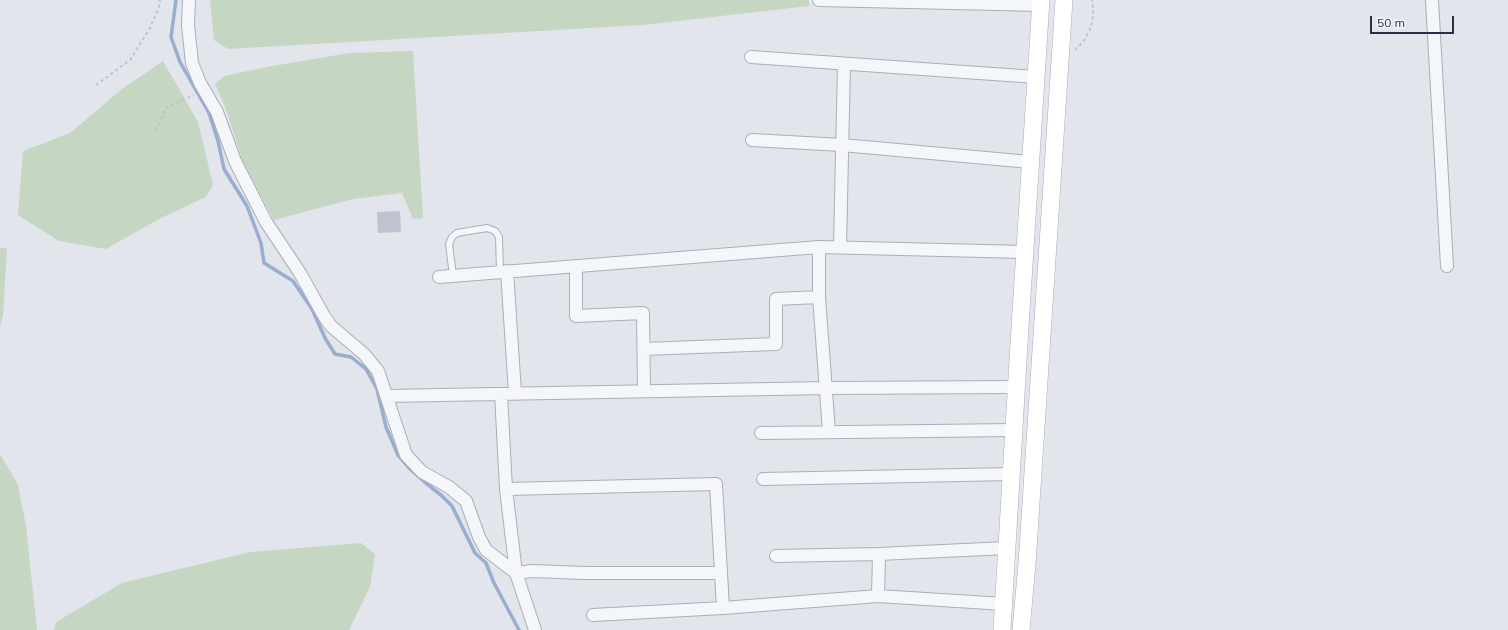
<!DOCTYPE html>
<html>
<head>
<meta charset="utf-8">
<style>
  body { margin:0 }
  #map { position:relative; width:1508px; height:630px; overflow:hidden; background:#e2e5ec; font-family:Mulish,sans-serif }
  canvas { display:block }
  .scale { position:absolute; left:1370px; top:16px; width:84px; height:18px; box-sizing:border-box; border:2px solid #282f46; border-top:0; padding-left:5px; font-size:12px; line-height:14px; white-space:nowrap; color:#282f46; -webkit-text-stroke:3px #f2f4f9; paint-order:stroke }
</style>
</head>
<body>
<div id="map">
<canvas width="1508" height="630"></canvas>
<div class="scale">50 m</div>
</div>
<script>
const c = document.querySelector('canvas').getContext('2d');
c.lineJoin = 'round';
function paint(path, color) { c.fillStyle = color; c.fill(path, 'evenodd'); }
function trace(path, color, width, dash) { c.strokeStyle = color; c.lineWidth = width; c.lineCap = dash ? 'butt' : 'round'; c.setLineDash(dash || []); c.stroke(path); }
const green = new Path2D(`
  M210,0H809V6L643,25L228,49L214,40Z
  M413,51L423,218L413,219L402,193L353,199L274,220L243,162L225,107L215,84L224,76L267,67L349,53Z
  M163,61L198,122L213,185L206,197L159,219L106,249L59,241L18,215L23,151L70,133L122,89Z
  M0,248H7L3,316L0,326Z
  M0,454L18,485L26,526L37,630H0Z
  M361,543L375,554L370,587L349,630H54L56,622L122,583L250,552Z`);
const stream = new Path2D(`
  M176,0L171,37L180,62L209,113L218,141L224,169L247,206L261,243L264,263L293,281L312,309L325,338L335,354L351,357L366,369L377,389L386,427L398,455L410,469L427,484L441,495L452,506L475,553L486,563L494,583L519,630`);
const building = new Path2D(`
  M400,211L401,232L378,233L377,212Z`);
const path = new Path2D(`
  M1075,50C1090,37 1096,19 1092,0
  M96,85L130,60L150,28L159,7L160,0
  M156,130L167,107L194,95`);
const lane = new Path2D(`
  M453,276L449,244L452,237L457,233L487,228L495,231L499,237L500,272`);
const street = new Path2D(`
  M189,0L188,25L192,63L200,83L217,112L235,161L266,222L300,273L324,316L331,326L364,354L378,371L406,455L422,472L449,487L466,501L479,537L486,550L516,573L535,630
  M819,0L1041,5
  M1432,0L1447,266
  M751,57L1036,77
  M752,140L842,145L1030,162
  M819,247V297L829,432
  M840,247L844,64
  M576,266V316L643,313L644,391
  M507,271L515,393
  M439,277L819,247L1025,252
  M644,349L776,344V299L819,297
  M501,394L506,489L516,573L532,571L585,573H721
  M386,396L826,388L1016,387
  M761,433L1014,430
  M763,479L1011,474
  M506,489L716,484L723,608
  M776,556L879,554L1007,548
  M878,596L879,554
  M593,615L723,608L878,596L1004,604`);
const secondary = new Path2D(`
  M1002,630L1020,327L1041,0
  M1021,630L1027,564L1064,0`);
paint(green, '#c5d7c2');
trace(stream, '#99adcf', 3.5);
paint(building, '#bec3cf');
trace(lane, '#aaaeba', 8);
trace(street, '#aaaeba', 14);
trace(secondary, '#aaaeba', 18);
trace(path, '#c0c2ca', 2, [3, 3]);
trace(lane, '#f5f6f9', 6);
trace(street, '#f5f6f9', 12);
trace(secondary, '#fff', 17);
</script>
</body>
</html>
